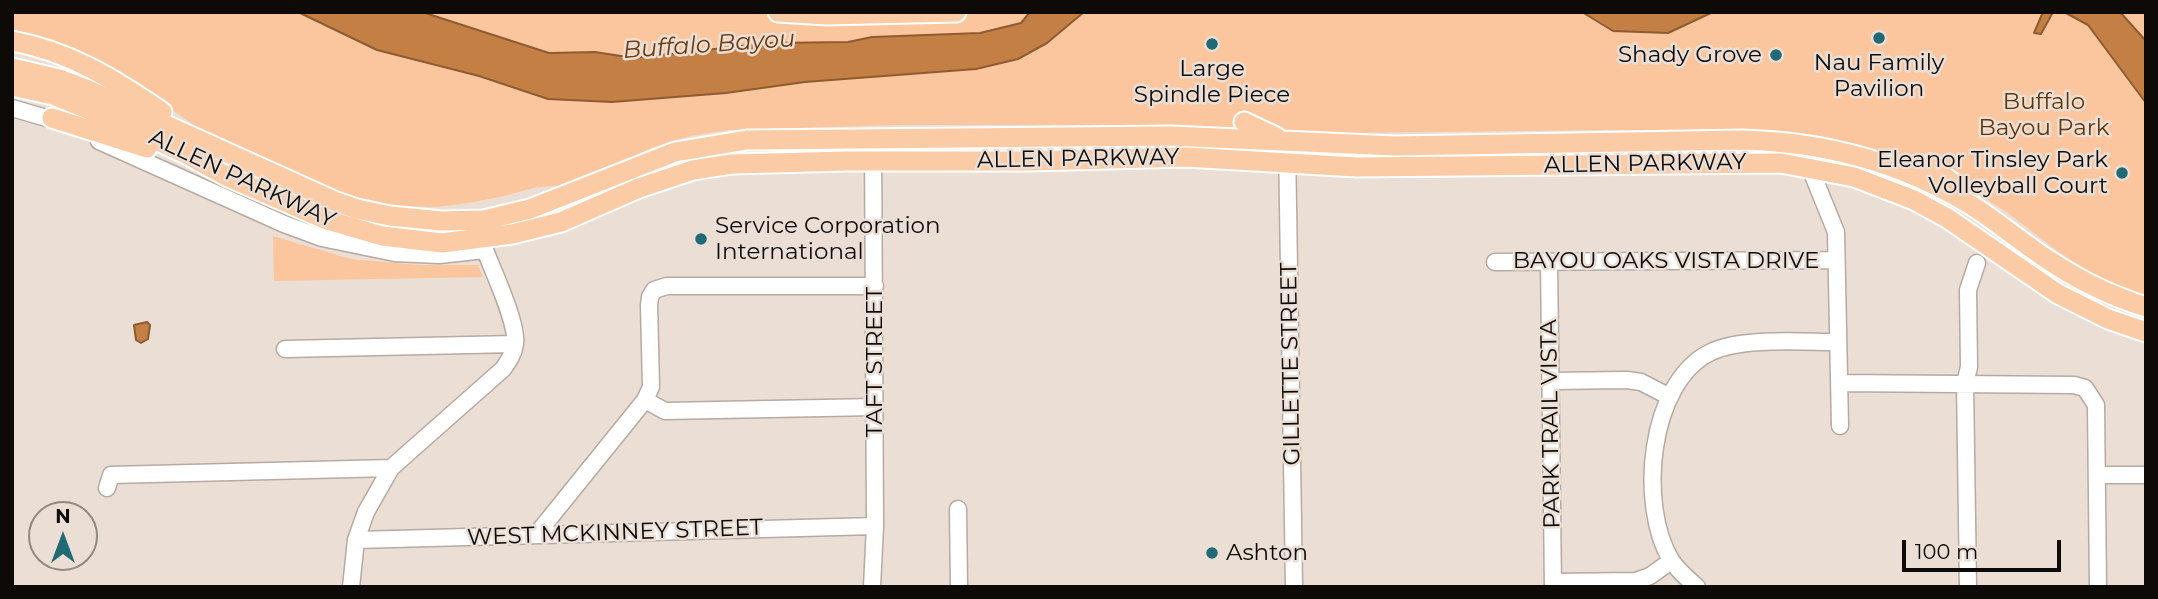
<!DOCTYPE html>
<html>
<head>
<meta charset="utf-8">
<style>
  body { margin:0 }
  #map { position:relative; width:2158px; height:599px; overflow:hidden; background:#eaded5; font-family:Montserrat,sans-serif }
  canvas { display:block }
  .frame { position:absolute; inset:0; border:14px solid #0e0a08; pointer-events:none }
  .north { position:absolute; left:28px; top:501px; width:70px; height:70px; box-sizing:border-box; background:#eaded5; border:2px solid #928983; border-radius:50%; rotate:0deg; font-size:19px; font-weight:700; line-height:28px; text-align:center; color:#0e0a08 }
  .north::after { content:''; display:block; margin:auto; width:24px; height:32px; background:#216a75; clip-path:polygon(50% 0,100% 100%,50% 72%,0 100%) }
  .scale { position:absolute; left:1902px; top:540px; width:159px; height:32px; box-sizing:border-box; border:4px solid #0e0a08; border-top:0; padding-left:9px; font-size:21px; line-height:24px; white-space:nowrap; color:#0e0a08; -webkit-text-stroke:5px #eaded5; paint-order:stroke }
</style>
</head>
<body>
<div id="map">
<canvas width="2158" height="599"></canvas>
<div class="frame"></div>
<div class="north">N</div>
<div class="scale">100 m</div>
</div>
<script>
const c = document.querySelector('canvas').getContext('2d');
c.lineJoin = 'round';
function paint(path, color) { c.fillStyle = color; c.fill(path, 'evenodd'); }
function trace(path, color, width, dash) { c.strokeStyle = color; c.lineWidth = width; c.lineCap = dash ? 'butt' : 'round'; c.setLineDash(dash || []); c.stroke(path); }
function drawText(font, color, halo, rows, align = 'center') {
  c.font = font + ' Montserrat,sans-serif'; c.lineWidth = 5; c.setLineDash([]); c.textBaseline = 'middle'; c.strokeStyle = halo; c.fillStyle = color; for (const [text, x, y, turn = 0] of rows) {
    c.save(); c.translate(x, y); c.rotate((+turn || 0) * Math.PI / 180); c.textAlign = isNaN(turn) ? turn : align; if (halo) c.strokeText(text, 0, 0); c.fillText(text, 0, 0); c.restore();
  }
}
const green = new Path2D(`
  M12,12H2146V297L2094,275L2056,250L2008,213L1958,181L1939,177L1898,156L1869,148L1827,137L1775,131L1609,130L1349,133L1229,127L1100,125H902L729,130L691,136L657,146L568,185L537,187L500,197L468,203L437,207L401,206L371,202L337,193L210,136L127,79L12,33Z
  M273,236L351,259L419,265H478L483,277L274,281Z`);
const water = new Path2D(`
  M298,12H422L549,53L595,52L634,58L768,43L848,42L872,37L980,33L1021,23L1030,12H1084L1047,43L1018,59L976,69L805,82L726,93L612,102L548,99L479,76L377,50Z
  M1582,12H1713L1668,33L1613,31Z
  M2043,12H2053L2041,34L2034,33Z
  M2064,12H2120L2146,41V103L2088,25Z
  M147,322L150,325L148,339L141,343L136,340L134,325Z`);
const minor = new Path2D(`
  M12,108L60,122
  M99,141L284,224L322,238L395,253L439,255L485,250C493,271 518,324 515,344C514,354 508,362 503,369L391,468L366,512L356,540L351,587
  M1287,142L1294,587
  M1810,168L1836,232L1840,426
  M1495,262L1836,260
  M1549,262L1553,587
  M285,349L515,344
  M1551,381L1627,380L1641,382L1670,397
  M1839,383L2074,385L2085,388L2096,405L2098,587
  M645,400L665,411L875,407
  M2097,475H2146
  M107,488L111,475L391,468
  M958,509L959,587
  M536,535L645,400L651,387L649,305L650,297L654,290L667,286H875
  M356,540L875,526
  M1553,582L1636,581L1650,576L1671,561
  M872,587L875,526L873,138
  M1697,587C1688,579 1677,570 1671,560C1638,506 1648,382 1711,352C1742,337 1803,342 1838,342
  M1968,587L1965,383L1969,367L1968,290L1977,263`);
const major = new Path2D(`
  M778,12L826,15L956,12
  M12,41C69,51 115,80 162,112
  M12,68L59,79L88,90L334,201L357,209L390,216L442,221L484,220L530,209L675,152L747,140L1171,136L1395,146L1742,140C1824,142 1901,162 1971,205C1998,222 2023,244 2050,261C2080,281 2111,296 2146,307
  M12,86L53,95L112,119L186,154L226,176L327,220L382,236L442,243L512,234L561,222L639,188L693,170L732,164L848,161H1030L1186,157L1356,167L1781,163L1854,177L1914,200L1947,218L2058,294L2108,319L2146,332
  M52,118L147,148
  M1244,122L1276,137
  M1931,164L1947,179L1960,188`);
const markers = [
  [1879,38,7,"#216a75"],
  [1212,44,7,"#216a75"],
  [1776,55,7,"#216a75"],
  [2122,173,7,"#216a75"],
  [701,239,7,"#216a75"],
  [1212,553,7,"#216a75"]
];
const poiNames = [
  ["Shady Grove",1762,55],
  ["Nau Family",1879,63,"center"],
  ["Pavilion",1879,89,"center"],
  ["Large",1212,69,"center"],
  ["Spindle Piece",1212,95,"center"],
  ["Eleanor Tinsley Park",2108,160],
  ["Volleyball Court",2108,186],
  ["Service Corporation",715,226,"left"],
  ["International",715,252,"left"],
  ["Ashton",1226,553,"left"]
];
const parkNames = [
  ["Buffalo",2044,102],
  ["Bayou Park",2044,128]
];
const streetNames = [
  ["ALLEN PARKWAY",1078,159,-1],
  ["ALLEN PARKWAY",1645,164,-1],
  ["ALLEN PARKWAY",242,179,25],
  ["BAYOU OAKS VISTA DRIVE",1666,261],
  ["TAFT STREET",875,362,-90],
  ["GILLETTE STREET",1291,364,-91],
  ["PARK TRAIL VISTA",1551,424,-91],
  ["WEST MCKINNEY STREET",615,533,-2]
];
const waterNames = [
  ["Buffalo Bayou",709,45,-4]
];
paint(green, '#fbc69d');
paint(water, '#c47f44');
trace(water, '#8d5c32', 2);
trace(minor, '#b6aaa2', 19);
trace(major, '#fff', 23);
trace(minor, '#fff', 16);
trace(major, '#facba5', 19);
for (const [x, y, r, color] of markers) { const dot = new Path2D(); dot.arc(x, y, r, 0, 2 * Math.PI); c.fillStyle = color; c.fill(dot); trace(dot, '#eaded5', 2.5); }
drawText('23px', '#0e0a08', '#eaded5', poiNames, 'right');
drawText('23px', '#643607', '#eaded5', parkNames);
drawText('23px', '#0e0a08', '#eaded5', streetNames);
drawText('italic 24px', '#6b3d10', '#eaded5', waterNames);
</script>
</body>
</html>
